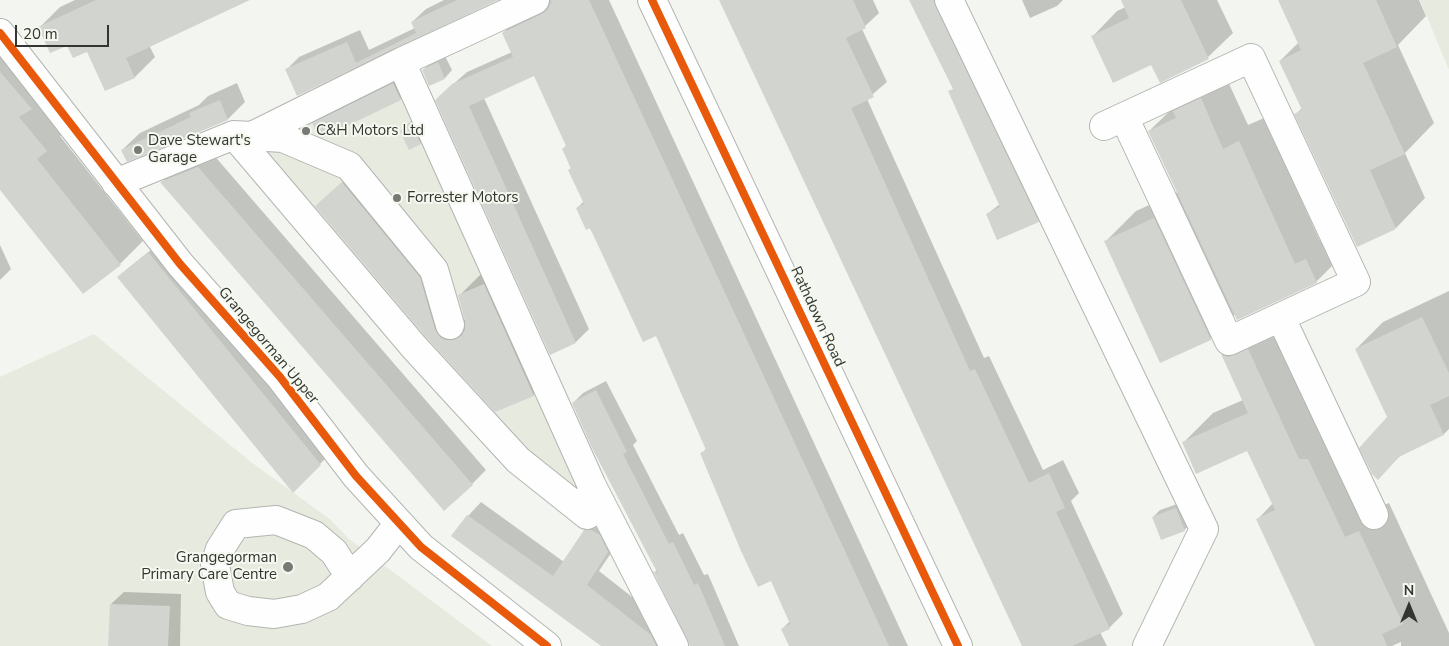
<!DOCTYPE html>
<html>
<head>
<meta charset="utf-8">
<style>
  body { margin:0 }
  #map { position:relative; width:1449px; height:646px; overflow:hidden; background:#f3f6f0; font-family:"Nunito Sans",sans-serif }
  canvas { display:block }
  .north { position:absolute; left:1384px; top:581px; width:50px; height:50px; -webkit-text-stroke:4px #f4f8ee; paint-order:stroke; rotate:0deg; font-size:14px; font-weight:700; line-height:20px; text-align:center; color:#333531 }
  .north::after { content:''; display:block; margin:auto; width:18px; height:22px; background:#333531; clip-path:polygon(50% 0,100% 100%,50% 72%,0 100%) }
  .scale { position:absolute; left:15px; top:25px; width:94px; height:22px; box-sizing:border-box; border:2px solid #333531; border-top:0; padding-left:6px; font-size:15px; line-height:18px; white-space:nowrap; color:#333531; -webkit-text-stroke:4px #f4f8ee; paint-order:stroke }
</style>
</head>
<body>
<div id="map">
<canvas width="1449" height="646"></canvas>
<div class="north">N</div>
<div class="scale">20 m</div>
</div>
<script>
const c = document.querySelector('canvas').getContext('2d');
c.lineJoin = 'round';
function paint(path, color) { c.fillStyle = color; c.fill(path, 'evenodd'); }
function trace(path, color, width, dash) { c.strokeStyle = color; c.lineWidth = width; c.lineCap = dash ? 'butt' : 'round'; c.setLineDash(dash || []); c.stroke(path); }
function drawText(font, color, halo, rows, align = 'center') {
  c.font = font + ' "Nunito Sans",sans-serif'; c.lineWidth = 4; c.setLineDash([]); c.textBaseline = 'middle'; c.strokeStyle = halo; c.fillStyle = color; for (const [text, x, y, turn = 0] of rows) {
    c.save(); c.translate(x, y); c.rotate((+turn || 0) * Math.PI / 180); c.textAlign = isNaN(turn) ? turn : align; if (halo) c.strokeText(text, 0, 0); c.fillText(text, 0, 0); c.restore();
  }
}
const built = new Path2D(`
  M1420,0H1449V70Z
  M400,70L585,505L538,474L262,163L276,130Z
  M94,334L251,462L331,520L349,539L492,646H0V377Z`);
const shadow = new Path2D(`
  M75,0H243L149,45L155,57L135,77L106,90L87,50L67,44L40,27L60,7Z
  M444,0H496L297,95L286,70L299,57L360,30L369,50L415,28L412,22L426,9Z
  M551,0H609L908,646H790L782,629L790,621L771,579L702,453L707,448L656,334L577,208L584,201L563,149L567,145L535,74L484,98L589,329L576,342L551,353L450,87L467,72L512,52L503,33L516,20Z
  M720,0H873L879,13L862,29L887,82L867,99L984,358L989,356L1043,470L1063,460L1079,493L1071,501L1123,614L1109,628L1100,632L1107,646H1024Z
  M911,0H944L1046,213L1038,221L987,214L1000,204L950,92L954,88Z
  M1022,0H1063L1057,6L1030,18Z
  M1130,0H1217L1233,33L1208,57L1152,64L1093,36L1117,11L1126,7Z
  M1280,0H1419L1426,16L1398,45L1434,123L1405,153L1425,198L1396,228L1296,114L1302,108L1280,61L1299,42Z
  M0,23L70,127L60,136L143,241L120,264L83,293L0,189Z
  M445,56L452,70L445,78L430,85L423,70L430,63Z
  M408,70L414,85L400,99L314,124L328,110Z
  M1225,75L1248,125L1264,118L1320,241L1331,235L1341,257L1316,282L1237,319L1235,314L1210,339L1160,361L1106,241L1136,211L1178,192L1149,131L1174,107Z
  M237,83L245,102L228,119L127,160L122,150L140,133L199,105L208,96Z
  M416,117L434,129L420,143L401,131Z
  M212,153L486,470L472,484L162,182L176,168Z
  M362,164L458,316L466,321L459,296L479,276L503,265L553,375L533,395L496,411L317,206Z
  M0,245L11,269L0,280Z
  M156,246L327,457L293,491L126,270Z
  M1449,291V429L1444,434L1403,453L1378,478L1388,417L1356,349L1383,322Z
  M1277,321L1374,509L1389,503L1449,633V646H1401V642L1392,646H1316L1257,520L1273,503L1248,449L1184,442L1213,413L1243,400L1222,354L1251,326Z
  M606,381L637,441L633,445L679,535L683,533L704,575L708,574L739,646H690L689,639L655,572L657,570L573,403L583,393Z
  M481,502L564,562L585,531L599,517L621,538L599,571L664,622L680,646H603L468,516Z
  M1183,502L1192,523L1184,530L1162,538L1153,517L1160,510Z
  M124,592L181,594L180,646H109L111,604Z`);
const building = new Path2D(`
  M96,0H250L126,58L135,78L105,91L87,52L73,58L67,46L50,53L38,27Z
  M457,0H498L297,96L285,69L347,42L356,63L416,33L411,22Z
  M552,0H589L889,646H789L781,629L790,624L771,581L758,587L741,551L700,453L706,450L656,336L643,342L590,228L586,230L576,208L584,204L568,170L571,168L562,149L566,146L534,76L469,106L576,343L550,355L435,100L452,84L513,57L502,33L542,14L548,9Z
  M719,0H853L866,28L846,38L874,97L851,108L970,371L975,369L1029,483L1049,473L1065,508L1056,512L1110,629L1072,646H1022Z
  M909,0H934L1039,222L997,240L986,214L1000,207L948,91L953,89Z
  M1121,0H1181L1209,59L1160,83L1151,65L1113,83L1091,36L1129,18Z
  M1278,0H1376L1397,47L1363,63L1405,154L1370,170L1396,229L1357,247L1294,114L1302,110L1279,61L1301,50Z
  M438,62L445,79L429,86L422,70Z
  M0,72L32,109L19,117L47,151L37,159L121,265L83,294L0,190Z
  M393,83L401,100L322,138L318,136L312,123Z
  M1201,98L1223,149L1239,141L1295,264L1306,259L1317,283L1237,320L1148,131L1176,118L1173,111Z
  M220,100L228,120L127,162L121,150L191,117L189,113Z
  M411,121L421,144L409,150L400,131Z
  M198,167L473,485L444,511L160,182Z
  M342,182L420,277L435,329L440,337L446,340H454L462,335L465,329V321L458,295L484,284L534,396L495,412L426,337L315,206Z
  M1154,218L1211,340L1160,363L1104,241Z
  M148,252L321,465L293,493L117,277Z
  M1422,317L1449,373V396L1430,405L1444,435L1399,457L1378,480L1372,474L1359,448L1387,417L1355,349Z
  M1248,349L1299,459H1308L1345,537L1359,531L1403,624L1382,634L1387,646H1315L1256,519L1275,510L1247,451L1196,474L1182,442L1248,413L1221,354L1228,357Z
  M596,390L627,452L623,454L669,544L673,542L694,585L698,583L725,646H690L653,571L658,574L591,446L572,403Z
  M1176,508L1185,531L1161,540L1152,517Z
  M467,515L553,576L584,530H591L600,535L608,552L587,585L651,635L656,646H601L451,536Z
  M110,604L170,606L168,646H108Z`);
const minor = new Path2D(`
  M652,0L958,646
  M949,0L1204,529L1147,646
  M0,33L180,264L280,377L356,476L421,547L547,646
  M401,62L592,486L674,646
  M1104,126L1251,58L1356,282L1229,341L1124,117
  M234,135L414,347L518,460L587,515L592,486
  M252,136L283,138L349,166L434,270L450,325
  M116,183L234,135L252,136L401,62L535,0
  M1281,318L1374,515
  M350,577L334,552L314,535L276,520L236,524L220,549L215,565L220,592L228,605L248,611L274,614L302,609L328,597L378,550L399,523`);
const cycleway = new Path2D(`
  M652,0L958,646
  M0,33L180,264L280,377L356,476L421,547L547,646`);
const markers = [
  [306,131,5,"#767974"],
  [138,150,5,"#767974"],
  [397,198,5,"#767974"],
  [288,567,6,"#767974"]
];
const poiNames = [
  ["C&H Motors Ltd",316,131],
  ["Dave Stewart's",148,141],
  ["Garage",148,158],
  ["Forrester Motors",407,198],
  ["Grangegorman",277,558,"right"],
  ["Primary Care Centre",277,575,"right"]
];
const streetNames = [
  ["Rathdown Road",817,317,65],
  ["Grangegorman Upper",268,346,50]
];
paint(built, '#e7eadf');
paint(shadow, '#0003');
paint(building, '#d2d4d0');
trace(minor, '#b3b5b1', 30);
trace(minor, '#fdfefd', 28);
trace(cycleway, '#e8590c', 8);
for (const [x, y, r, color] of markers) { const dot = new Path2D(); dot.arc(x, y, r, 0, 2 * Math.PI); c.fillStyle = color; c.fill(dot); trace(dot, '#f4f8ee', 2); }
drawText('15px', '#333531', '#f4f8ee', poiNames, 'left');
drawText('15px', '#333531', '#f4f8ee', streetNames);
</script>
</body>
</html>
